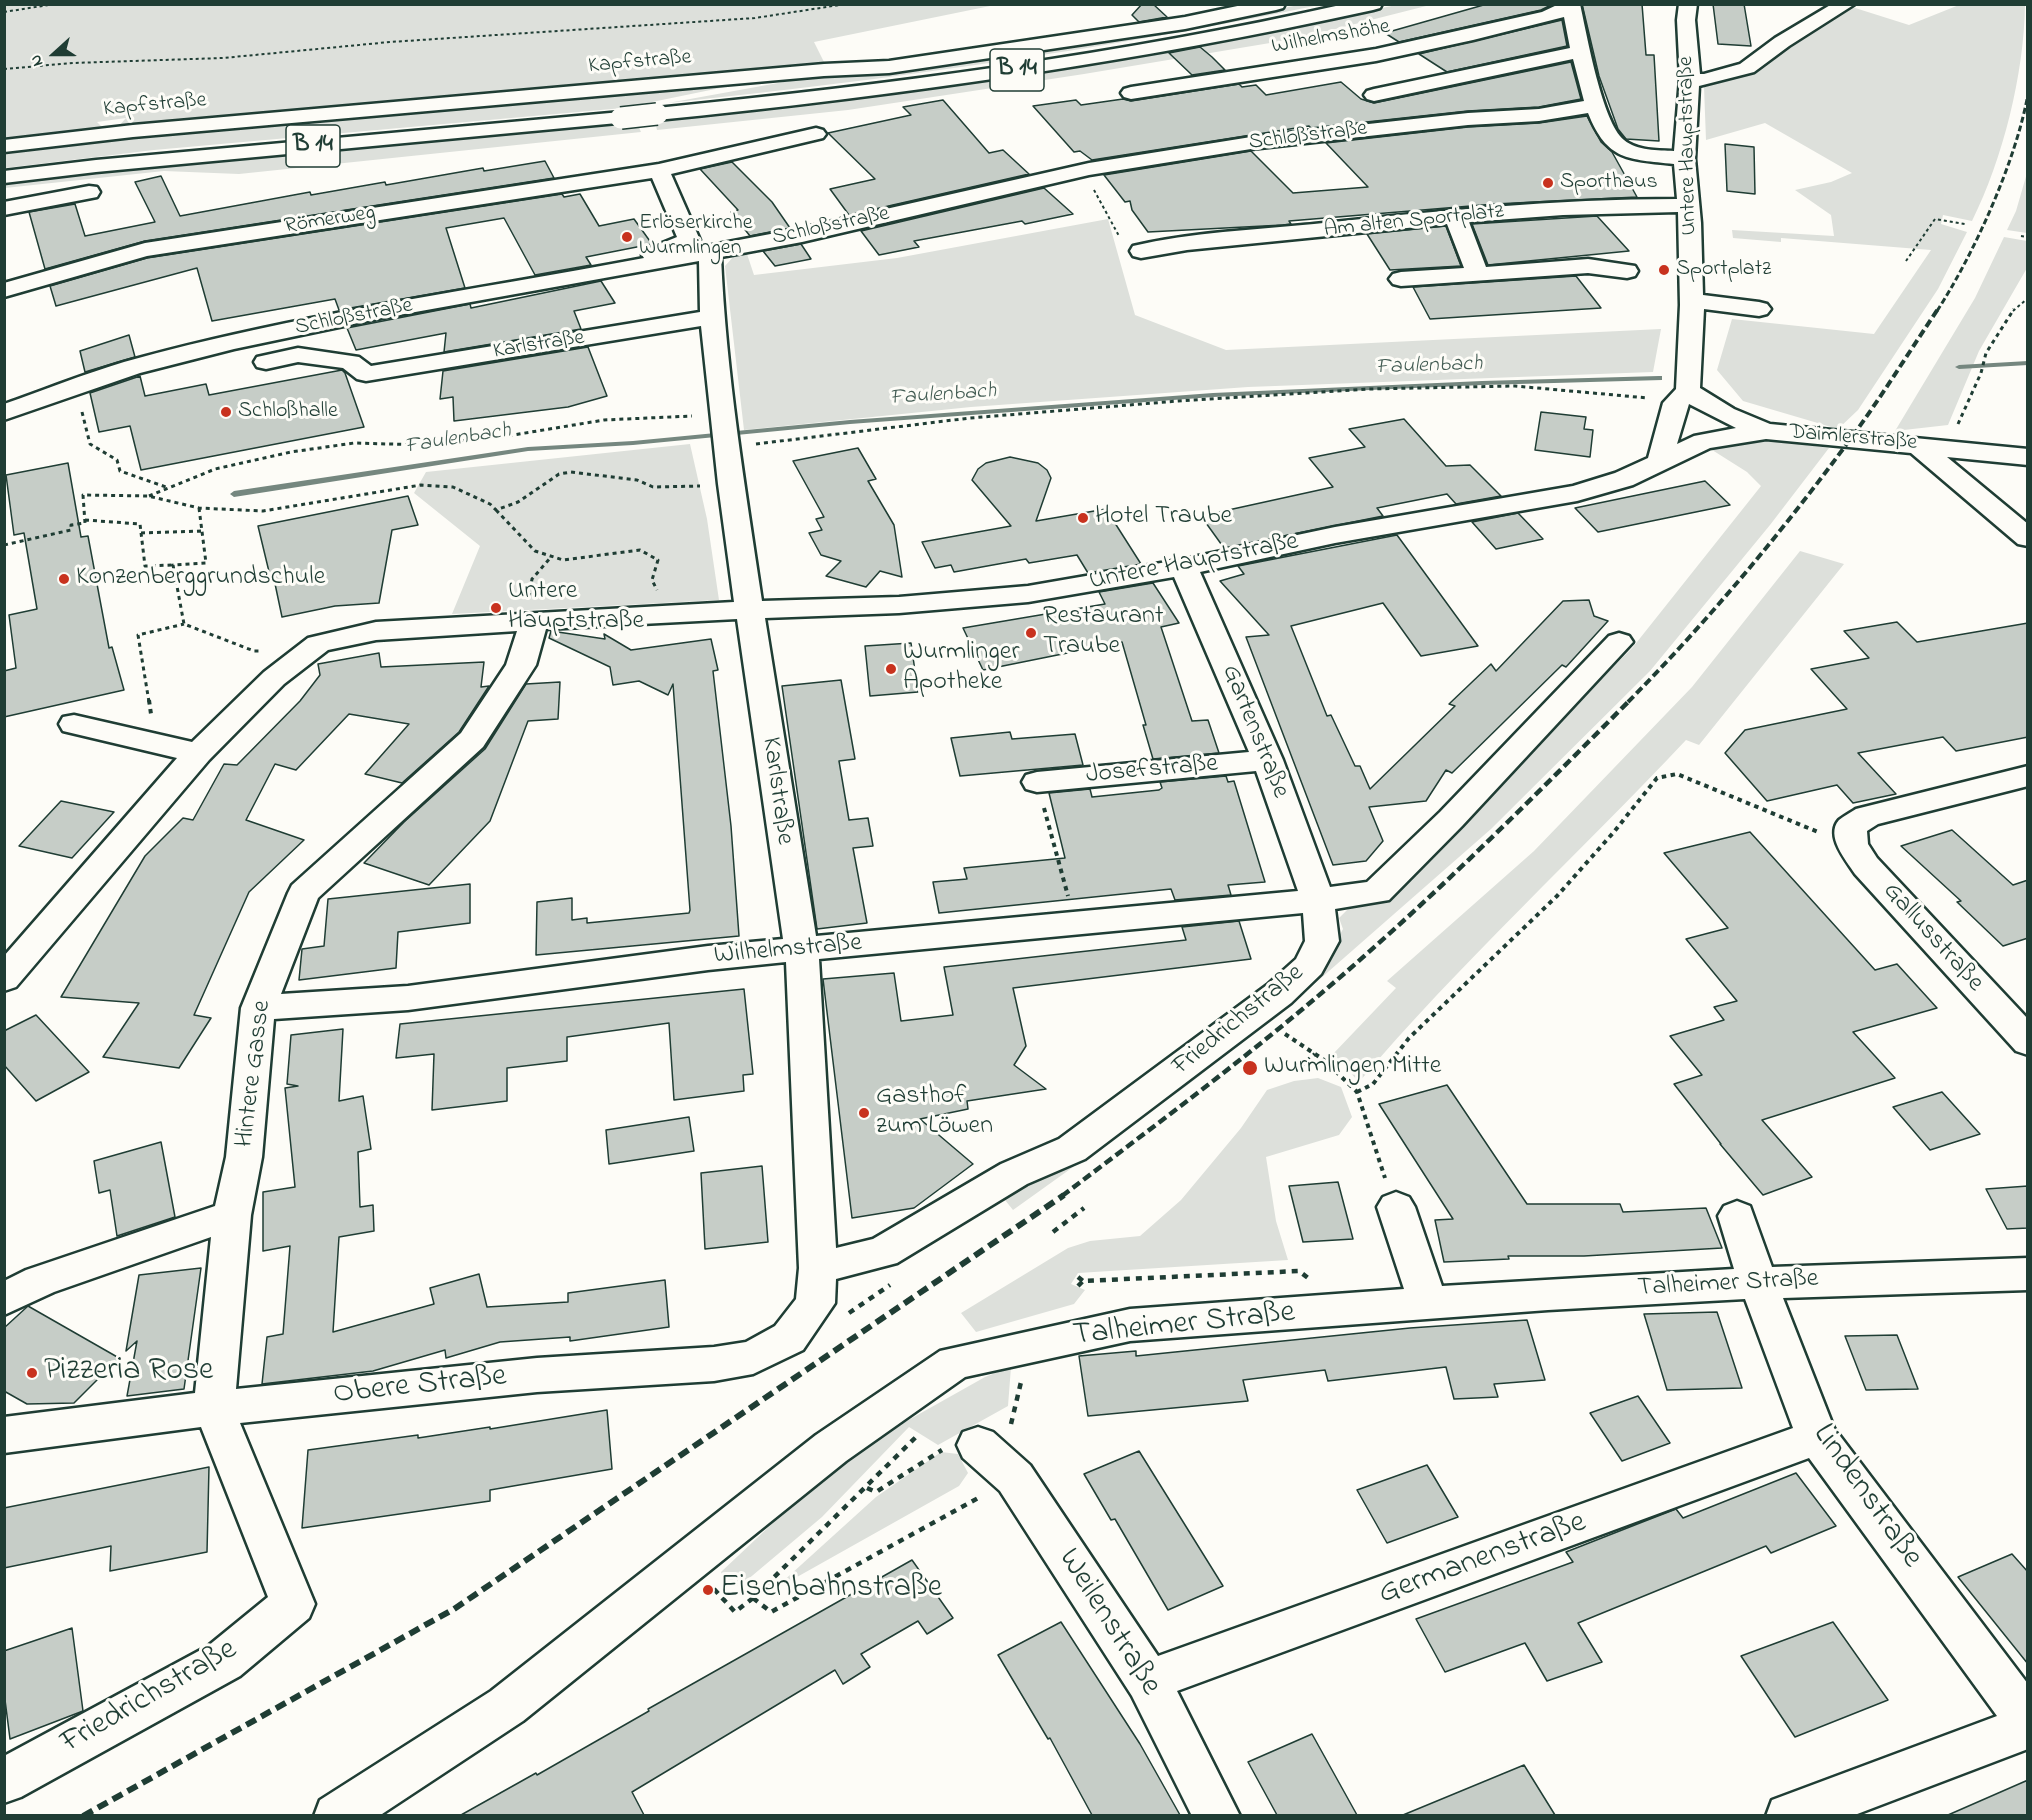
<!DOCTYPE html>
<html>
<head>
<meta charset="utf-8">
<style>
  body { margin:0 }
  #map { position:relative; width:2032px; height:1820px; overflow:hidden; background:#fdfcf7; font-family:"Indie Flower",sans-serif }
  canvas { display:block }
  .frame { position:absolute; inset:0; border:6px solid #1f3d34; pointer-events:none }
  .north { position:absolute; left:24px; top:24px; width:60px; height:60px; -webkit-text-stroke:4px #fdfcf7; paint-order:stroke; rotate:249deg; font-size:16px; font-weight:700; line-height:24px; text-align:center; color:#1f3d34 }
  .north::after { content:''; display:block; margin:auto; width:21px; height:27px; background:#1f3d34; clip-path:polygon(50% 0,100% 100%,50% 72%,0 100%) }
</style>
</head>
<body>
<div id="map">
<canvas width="2032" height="1820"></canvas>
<div class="frame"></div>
<div class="north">N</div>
</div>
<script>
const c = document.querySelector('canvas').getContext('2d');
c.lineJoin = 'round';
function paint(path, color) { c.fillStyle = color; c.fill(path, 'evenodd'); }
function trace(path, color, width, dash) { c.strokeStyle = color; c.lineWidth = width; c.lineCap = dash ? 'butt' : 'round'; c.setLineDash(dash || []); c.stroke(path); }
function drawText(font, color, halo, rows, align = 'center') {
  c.font = font + ' "Indie Flower",sans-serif'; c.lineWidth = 6; c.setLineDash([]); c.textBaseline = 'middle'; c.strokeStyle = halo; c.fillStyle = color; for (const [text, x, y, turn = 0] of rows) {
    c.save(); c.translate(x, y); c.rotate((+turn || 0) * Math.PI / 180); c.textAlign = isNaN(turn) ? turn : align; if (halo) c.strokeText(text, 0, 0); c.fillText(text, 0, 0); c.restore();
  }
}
const green = new Path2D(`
  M5,5H995L814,42L826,66L118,127L126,118L97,122L102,127L100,131L5,141Z
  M1299,5H1319C1104,50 886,80 668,103L822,75L904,70L1028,53L1139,35Z
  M1396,5H1430L1300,38L1084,74L848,110L657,130L655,121L928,88L1255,36Z
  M1959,5H2025C2024,74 2003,159 1972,221L1943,215L1941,224L1967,232L1938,289L1858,410L1838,429L1743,401L1717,370L1732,319L1874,334L1931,250L1781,238V242L1733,238L1732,230L1834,236L1831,215L1795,190L1831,182L1852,173L1765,123L1706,140L1704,87L1758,72L1796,38L1852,7L1909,25Z
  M783,78L725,87L623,108L154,150L5,168L4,152L145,137Z
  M637,123L641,132L239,174L164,171L5,188L4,182Z
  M2027,173V233L2007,230L2016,211Z
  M1108,219L1135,315L1226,350L1661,329L1653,372L1248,387L971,407L744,430L725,266L734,256L746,251L754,275L897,258Z
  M2004,237L2027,241V268L1979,351L1948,425L1895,431L1975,298Z
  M1760,439L1829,448L1770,525L1650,671L1491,829L1288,1007L1185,1087L1013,1210L1001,1195L1334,946L1343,929L1339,918L1354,903L1368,904L1386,895L1633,647L1761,486L1747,472L1709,448Z
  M690,444L707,519L719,600L452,614L480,546L414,493L426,472Z
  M1800,551L1844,564L1699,745L1686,740C1578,855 1461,962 1359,1082L1333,1054L1396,988L1387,981L1534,851L1692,687Z
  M1318,1078L1341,1087L1352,1117L1339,1135L1266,1157L1276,1221L1288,1260L1078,1273L1071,1284L1085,1290L1074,1304L976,1332L961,1313L1068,1248L1090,1241L1140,1236L1181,1200L1241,1128L1267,1090L1294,1081Z
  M1011,1367L1008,1406L938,1445L909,1427L822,1517L740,1586L725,1582L721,1572L775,1521L846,1460L905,1422L985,1377Z
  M941,1452L958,1454L968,1473L959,1486L781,1586L780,1584L876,1497Z`);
const stream = new Path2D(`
  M2028,361V365L1959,369L1955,367L1959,365Z
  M1659,376H1662V380L1482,385L1213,397L850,424L633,445L528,451L234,497L230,494L234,491L528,447L633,441L850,420L1213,393L1482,381Z`);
const building = new Path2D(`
  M1142,4H1153L1167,17L1139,22L1132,15Z
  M1487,4H1553L1541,10L1399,42L1385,33Z
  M1582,4H1642L1646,55H1654L1659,141L1626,139L1618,129L1599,76Z
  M1713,4H1744L1751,46L1718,44Z
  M1562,20L1567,46L1447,72L1419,54Z
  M1200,47L1212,57L1225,70L1192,75L1169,53Z
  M1571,62L1581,99L1539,107L1468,111L1311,128L1309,126L1092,160L1080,151L1074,152L1033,106L1076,100L1081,105L1123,99L1131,101L1239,84L1242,87L1256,85L1266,95L1341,82L1361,99L1374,103Z
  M943,100L989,153L1003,150L1029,174L849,215L830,189L875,179L828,133L911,115L903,107Z
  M1587,116L1601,142L1612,152L1637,197L1495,204L1289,221L1291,224L1283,225L1148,232L1132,210L1130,201L1125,202L1104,175L1251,151L1293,193L1368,187L1326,143L1468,127L1539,123Z
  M1725,144L1754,147L1755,194L1727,191Z
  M545,161L554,178L145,241L45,269L29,212L75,204L85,236L155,222L135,182L161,176L180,216L310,192L311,195L385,182L386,185L483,168L484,171Z
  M732,162L772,202L790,228L750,236L731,212L738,210L700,169Z
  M1044,188L1073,214L1025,224L1022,221L914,241L919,247L879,255L861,231Z
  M562,194L564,197L580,194L599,226L634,219L652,244L586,257L591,265L535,275L504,218L446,228L465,288L339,310L335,299L212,321L197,268L56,306L50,286L147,258Z
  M1597,216L1629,251L1488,265L1472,224Z
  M1446,226L1461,266L1390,270L1367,234Z
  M801,244L811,259L775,266L763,251Z
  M1576,276L1601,308L1430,319L1413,287Z
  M601,281L615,303L574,311L581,329L444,352L446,333L356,350L347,328L470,304L471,308Z
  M129,335L135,357L85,372L80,351Z
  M588,347L607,396L568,407L454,421L453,397L440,399L443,371Z
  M342,370L345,373L364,427L141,470L130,426L99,432L90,393L140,376L145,396L206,384L209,395Z
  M1541,412L1586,417L1584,429L1593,430L1590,457L1535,450Z
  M1404,419L1446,466L1470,465L1501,496L1456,504L1447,494L1377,508L1383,516L1224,548L1201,516L1333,487L1309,458L1365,447L1349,429Z
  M858,448L876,479L868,481L894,525L902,577L880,571L866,587L826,576L841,561L821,555L809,533L822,530L816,519L824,517L793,461Z
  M1010,457L1038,463L1047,470L1051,478L1036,521L1106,509L1141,564L1088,573L1077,555L1029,563L1026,559L954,572L951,565L935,568L922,542L1011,526L972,480L978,469L986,463Z
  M68,463L81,537L88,536L109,648L112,647L124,690L4,717V671L16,668L9,615L37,609L24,533L14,535L6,475Z
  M1705,481L1730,505L1598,532L1575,508Z
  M408,496L418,525L392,530L379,603L335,606L282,617L274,579L271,580L258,526Z
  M1518,513L1543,539L1496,549L1472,522Z
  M1397,535L1478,646L1421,656L1383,603L1291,626L1327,716L1331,715L1355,766H1360L1370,789L1455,706L1449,704L1491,664L1496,671L1563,601L1589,600L1594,616L1608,621L1566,667L1562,665L1452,773L1446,770L1426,801L1369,807L1383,841L1366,861L1333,865L1246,637L1269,635L1220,581L1244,574L1238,566Z
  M1153,583L1179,623L1161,627L1192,721L1208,720L1219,753L1153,759L1143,725H1146L1122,642L983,670L963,628L1105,604L1099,592Z
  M1897,622L1917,642L2028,623V737L1956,751L1943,737L1858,753L1896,794L1853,803L1837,785L1767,801L1725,753L1745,730L1847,709L1811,669L1869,658L1844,631Z
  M551,631L605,639L604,634L631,650L711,639L718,670L713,671L731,826L739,936L536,955L537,902L572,898V920L587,918V923L689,913L690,910L673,684L668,695L639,681L613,685L610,667L549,638Z
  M911,643L918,692L870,696L865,646Z
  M379,653L381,667L484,662L481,687L489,686L459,732L402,783L365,774L409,724L349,714L296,770L275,764L246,820L304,840L249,892L194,1015L211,1018L179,1068L103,1057L139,1003L61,997L145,856L183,818L193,820L224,764L237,765L300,701L320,675L318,664Z
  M841,680L855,759L839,761L849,820L868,818L873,846L853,848L867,923L817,929L782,686Z
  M560,682L558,719L528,721L490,821L429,885L364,863L404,822L485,749L526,684Z
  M1010,732L1012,739L1075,734L1083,765L960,776L951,738Z
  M1226,776L1228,782L1234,781L1265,882L1228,885L1231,895L1175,900L1171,889L939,913L933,882L967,879L964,868L1065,858L1049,793L1090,789L1092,797L1159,790L1162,788L1160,782Z
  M61,801L114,812L72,858L19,846Z
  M1952,830L2013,885L2028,880V938L2003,946L1957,902L1961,901L1901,846Z
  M1750,832L1875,970L1897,964L1937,1008L1853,1032L1895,1078L1762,1120L1812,1177L1763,1195L1720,1144H1721L1674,1084L1702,1075L1670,1036L1724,1020L1714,1007L1737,1001L1686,939L1728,928L1664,853Z
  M470,884V923L398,932L396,968L299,980L302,949L324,946L328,899Z
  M1239,921L1251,959L1013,988L1026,1046L1014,1065L1046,1089L967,1101L968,1109L920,1119L973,1164L914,1208L852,1218L823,979L894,973L901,1021L953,1015L944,967L1186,940L1182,927Z
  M744,989L753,1074L743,1075L744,1091L674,1100L669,1023L567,1037V1061L507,1068V1101L432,1110L434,1054L396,1058L400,1024Z
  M36,1015L89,1072L36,1101L4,1065V1031Z
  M343,1029L339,1101L363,1096L371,1149L358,1152L360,1207L373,1205L374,1231L339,1237L333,1332L434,1304L430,1288L479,1274L487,1307L568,1302V1293L665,1280L669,1327L570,1341V1337L500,1342L446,1358L445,1350L373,1371L262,1384L267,1337L283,1334L290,1246L263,1251V1192L295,1187L285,1088L298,1086L287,1084L291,1035Z
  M1447,1085L1527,1204H1620L1623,1212L1706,1208L1722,1248L1584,1256H1508L1509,1259L1444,1262L1435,1220L1453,1219L1379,1104Z
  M1942,1092L1980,1134L1930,1150L1893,1107Z
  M689,1117L694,1151L609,1164L606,1130Z
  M161,1142L175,1217L117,1236L110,1190L99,1193L94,1161Z
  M762,1166L768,1242L705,1249L701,1173Z
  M1338,1182L1353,1239L1303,1242L1289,1186Z
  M2028,1186V1228L2007,1229L1986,1189Z
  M201,1268L184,1389L127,1396L137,1341L126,1351L139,1275Z
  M28,1306L119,1358L74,1403L27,1404L4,1391V1328Z
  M1717,1312L1742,1388L1667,1390L1644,1314Z
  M1527,1320L1545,1380L1494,1384L1498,1397L1454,1399L1446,1367L1328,1381L1325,1370L1243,1380L1248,1401L1088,1416L1079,1356L1136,1351V1356L1410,1328Z
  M1897,1335L1918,1389L1866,1390L1845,1336Z
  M1638,1396L1670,1443L1622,1461L1590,1413Z
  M607,1410L612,1469L490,1490V1501L302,1528L308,1450L418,1435V1438L490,1427V1429Z
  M1139,1451L1223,1586L1168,1610L1115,1519L1111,1520L1084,1474Z
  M1427,1465L1458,1517L1387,1543L1357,1490Z
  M209,1467L207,1552L110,1571L111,1546L4,1568V1508Z
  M1796,1473L1836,1526L1771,1553L1766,1546L1578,1623L1602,1662L1547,1681L1525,1643L1445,1672L1416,1619L1573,1562L1566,1552L1645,1521L1676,1509L1683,1518Z
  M2012,1554L2028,1572V1664L1958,1577Z
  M912,1560L953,1618L927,1634L918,1621L861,1654L870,1667L843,1684L835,1670L632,1792L644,1815H461L536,1773L537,1775L649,1711L648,1709Z
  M1061,1622L1140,1744L1180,1815H1092L1050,1738L1048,1739L998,1655Z
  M1833,1622L1888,1700L1795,1737L1741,1656Z
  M72,1628L83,1711L10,1739L4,1692V1651Z
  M1312,1734L1357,1815H1277L1248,1762Z
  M1524,1765L1555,1815H1403Z
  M2028,1780V1815H1948Z`);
const pathFar3 = new Path2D(`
  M4,12L55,4
  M4,69L73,63L223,58L390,42L755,18L846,4
  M1094,190L1119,236
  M2021,236L2028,237
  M1906,261L1935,219L1965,224
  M2013,311L2028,298`);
const pathFar2 = new Path2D(`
  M82,412L90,444L117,460L120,471L166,487
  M1958,424L1981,373L1986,353L2014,309
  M756,444L970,418L1178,401L1369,389L1515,386L1648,398
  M149,496L215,469L291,452L354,443L424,445L507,436L604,420L692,416
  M199,508L206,563L173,565L184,624L254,651H260
  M496,510L535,551L563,560L640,550L658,560L652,580L657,590
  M85,520L140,524L145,566L173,565
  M141,533L202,531
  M4,545L71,530V525L85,523L83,495L148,496L199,508L263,511L421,485L453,487L490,504L496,510L518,502L559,474L571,472L637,480L653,487L700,486
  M529,597L532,579L552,556
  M149,702L138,635L184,624`);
const pathFar1 = new Path2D(`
  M149,700L151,714
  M1044,808L1068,896
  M1285,1034L1324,1060L1357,1092L1385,1178
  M1293,1065L1298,1069L1315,1054
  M1357,1092L1373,1084L1409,1038L1557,896L1613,833L1657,778L1677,774L1818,832`);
const path = new Path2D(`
  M1053,1232L1084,1208
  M1078,1277L1083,1281
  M1078,1286L1083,1281L1299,1271L1308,1278
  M849,1313L890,1285
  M1011,1424L1021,1382
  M867,1488L876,1492L942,1450
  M714,1589L735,1612L753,1598L917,1436
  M753,1598L771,1612L980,1497`);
const minor = new Path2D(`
  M1247,4H1285L1283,8L1276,10L1185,29L889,73L824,76L133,137L4,152V140L133,125L824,64L889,61L1185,17Z
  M1559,4H1580C1587,35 1602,122 1624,140C1637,151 1658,150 1674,151L1680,79L1677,20L1679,4H1697L1695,20L1700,74H1704L1740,64L1775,38L1832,4H1855L1789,46L1754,72L1699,86L1695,159L1701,223L1703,295L1759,302L1767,304L1771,309L1767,314L1759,316L1704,309L1700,388L1734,409L1770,424L2028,449V465L1947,457L2028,524V546L2018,544L1911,453L1766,439L1710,448L1633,485L1577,501L1335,543L1200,572L1283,760L1330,887L1367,882L1440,812L1609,636L1619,633L1629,636L1633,642L1462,826L1389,900L1335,909L1339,941L1321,974L1291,1003L1085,1159L1027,1184L897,1263L836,1279L835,1303L803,1350L753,1374L714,1381L537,1392L240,1423L315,1604L309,1618L240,1676L21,1797L4,1803V1756L208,1646L268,1597L201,1427L4,1453V1417L195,1393L211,1237L54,1292L4,1315V1281L26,1270L215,1206L226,1157L241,1008L288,893L292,885L461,733L506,665L517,631L376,640L328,650L284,684L209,760L16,987L4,991V956L177,758L63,731L59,724L63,717L74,715L192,742L264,672L308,638L376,622L734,602L718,484L701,326L366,381L357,379L343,368L298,362L266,369L257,367L254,362L257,357L298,348L359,357L371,366L700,312L699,261L382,318L234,349L140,373L4,420V404C44,390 84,374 124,362C295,314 470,291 644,258L642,255L645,250L677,237L652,178L147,256L4,297V283L145,243L659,164L816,128L823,130L826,134L823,138L671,174L700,240L697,245L681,251L802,228L1089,163L1251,137L1468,113L1539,109L1584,101L1573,59L1374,101L1367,99L1364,95L1367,91L1374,89L1570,48L1564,17L1473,40L1376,61L1131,99L1124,97L1121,93L1124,89L1131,87L1376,49L1542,12ZM1588,113C1607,161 1628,159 1674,164L1677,199C1555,199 1435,211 1314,224C1254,230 1192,232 1133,246L1130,251L1133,256L1141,258L1187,250L1447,224L1464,268L1401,272L1393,274L1389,279L1393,284L1401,286L1588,273L1627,278L1635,276L1638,271L1635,266L1588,259L1486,267L1469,222L1563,215L1678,212L1680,305L1676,389L1663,403L1648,458L1615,473L1573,486L1335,527L1184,559L1028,586L899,597L762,601C745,487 726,373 721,257L802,242L1089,175L1251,149L1468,125L1539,121ZM1689,404L1736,428L1694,436L1677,444ZM1174,577L1249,752L1037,772L1026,775L1022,782L1026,789L1037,792L1256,771L1298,891L816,936L765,618L899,613L1028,602ZM737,619L783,939L708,946L408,986L281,994L318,898L483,747L536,665L546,629ZM1303,913L1305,941L1296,959L1267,985L1059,1139L1001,1164L873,1239L836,1248L819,959ZM786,962L799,1268L796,1299L775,1326L746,1342L714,1347L537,1358L236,1389L251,1215L262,1157L274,1019L408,1010L708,970Z
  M89,186L97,187L100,192L97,197L4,215V202Z
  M2028,766V786L1878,824L1867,831L1868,844L1877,858L2028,1019V1055L2016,1051L1855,874C1846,860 1825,836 1839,820C1844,816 1851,812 1856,809Z
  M1396,1192L1409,1197L1415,1207L1442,1286L1734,1269L1718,1216L1724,1206L1737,1201L1750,1206L1772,1267L2028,1258V1290L1783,1298L1834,1428L2028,1684V1749L1852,1816H1766L1772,1800L1997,1716L1809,1458L1177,1691L1240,1816H1192L1132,1696L1000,1491L963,1458L957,1445L963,1432L978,1427L993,1432L1030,1465L1158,1656L1793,1428L1745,1299L1548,1310L1130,1341L965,1377L846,1461L523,1721L379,1816H314L320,1800L491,1691L816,1435L940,1351L1130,1309L1404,1289L1377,1207L1383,1197Z`);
const major = new Path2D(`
  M1345,4H1382L1380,8L1373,10C1136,62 898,96 657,120L650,118L647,114L650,110L657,108C888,85 1118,55 1345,4Z
  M621,112L628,114L631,118L628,122L96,172L4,183V171L96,160Z`);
const railFar3 = new Path2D(`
  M1937,311C1974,254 2016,161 2028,94`);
const railFar2 = new Path2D(`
  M1628,702C1711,618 1787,526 1857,430C1885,391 1911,349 1938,309`);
const railFar1 = new Path2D(`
  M1062,1196C1141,1136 1222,1076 1299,1012C1416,915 1523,808 1630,700`);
const rail = new Path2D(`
  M83,1816L454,1609L1064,1195`);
const majorBridge = new Path2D(`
  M621,118L657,114`);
const markers = [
  [1548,183,6,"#c8321e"],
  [627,237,6,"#c8321e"],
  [1664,270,6,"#c8321e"],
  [226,412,6,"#c8321e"],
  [1083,518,6,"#c8321e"],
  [64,579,6,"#c8321e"],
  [496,608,6,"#c8321e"],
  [1031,633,6,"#c8321e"],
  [891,669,6,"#c8321e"],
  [1250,1068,8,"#c8321e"],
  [864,1113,6,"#c8321e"],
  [32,1373,6,"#c8321e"],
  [708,1590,6,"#c8321e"]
];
const farStreetnames = [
  ["Wilhelmshöhe",1331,38,-10],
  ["Kapfstraße",640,63,-5],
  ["Kapfstraße",155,106,-5],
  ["Schloßstraße",1308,137,-7],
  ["Untere Hauptstraße",1689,146,-91],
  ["Römerweg",330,221,-9],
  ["Am alten Sportplatz",1414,222,-6],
  ["Schloßstraße",831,227,-12],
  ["Schloßstraße",354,318,-11],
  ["Karlstraße",539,346,-9],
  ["Daimlerstraße",1853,439,5]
];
const farPoinames = [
  ["Sporthaus",1560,183],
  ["Erlöserkirche",639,224],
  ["Wurmlingen",639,249],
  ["Sportplatz",1676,270],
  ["Schloßhalle",238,412]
];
const farWaternames = [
  ["Faulenbach",1429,367,-2],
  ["Faulenbach",943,396,-4],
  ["Faulenbach",458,440,-9]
];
const shields = [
  [1017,70,54],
  [313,146,54]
];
const shieldNames = [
  ["B 14",1017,70],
  ["B 14",313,146]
];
const poiNames = [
  ["Hotel Traube",1095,518],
  ["Konzenberggrundschule",76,579],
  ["Untere",508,593],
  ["Hauptstraße",508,623],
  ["Restaurant",1043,618],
  ["Traube",1043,648],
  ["Wurmlinger",903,654],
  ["Apotheke",903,684],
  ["Wurmlingen Mitte",1264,1068],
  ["Gasthof",876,1098],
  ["zum Löwen",876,1128]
];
const streetNames = [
  ["Untere Hauptstraße",1194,563,-11],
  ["Gartenstraße",1254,732,68],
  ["Josefstraße",1152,771,-5],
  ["Karlstraße",776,791,82],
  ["Gallusstraße",1932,938,48],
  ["Wilhelmstraße",788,951,-5],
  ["Friedrichstraße",1239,1021,-39],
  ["Hintere Gasse",255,1074,-83],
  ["Talheimer Straße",1728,1285,-3]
];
const nearStreetnames = [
  ["Talheimer Straße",1184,1326,-6],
  ["Obere Straße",420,1387,-6],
  ["Lindenstraße",1866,1497,55],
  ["Germanenstraße",1483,1560,-20],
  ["Weilenstraße",1108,1623,58],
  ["Friedrichstraße",150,1698,-30]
];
const nearPoinames = [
  ["Pizzeria Rose",44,1373],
  ["Eisenbahnstraße",720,1590]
];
paint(green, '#dde0db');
paint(stream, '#75877f');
paint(building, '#c6cdc7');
trace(building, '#1f3d34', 1.5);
trace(minor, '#1f3d34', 5);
trace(major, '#1f3d34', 5);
trace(pathFar3, '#1f3d34', 2, [3, 3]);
trace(pathFar2, '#1f3d34', 3, [4, 4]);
trace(pathFar1, '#1f3d34', 4, [4.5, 4.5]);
trace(path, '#1f3d34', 4.5, [6, 6]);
paint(minor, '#fdfcf7');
paint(major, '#fdfcf7');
trace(railFar3, '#1f3d34', 3, [6, 3]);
trace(railFar2, '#1f3d34', 4, [8, 4]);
trace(railFar1, '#1f3d34', 4.5, [9, 4.5]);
trace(rail, '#1f3d34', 6, [11, 6]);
trace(majorBridge, '#1f3d34', 24, []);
trace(majorBridge, '#fdfcf7', 21);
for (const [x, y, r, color] of markers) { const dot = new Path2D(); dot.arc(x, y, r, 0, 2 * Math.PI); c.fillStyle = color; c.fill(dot); trace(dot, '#fdfcf7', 2); }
drawText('22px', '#1f3d34', '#fdfcf7', farStreetnames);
drawText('22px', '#1f3d34', '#fdfcf7', farPoinames, 'left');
drawText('italic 22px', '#435c53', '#fdfcf7', farWaternames);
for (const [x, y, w] of shields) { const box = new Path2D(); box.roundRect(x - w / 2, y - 21, w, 42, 4.5); c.fillStyle = '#fdfcf7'; c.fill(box); trace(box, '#1f3d34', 1.5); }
drawText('bold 24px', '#1f3d34', null, shieldNames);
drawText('26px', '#1f3d34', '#fdfcf7', poiNames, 'left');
drawText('26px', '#1f3d34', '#fdfcf7', streetNames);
drawText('32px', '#1f3d34', '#fdfcf7', nearStreetnames);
drawText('32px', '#1f3d34', '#fdfcf7', nearPoinames, 'left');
</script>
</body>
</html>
